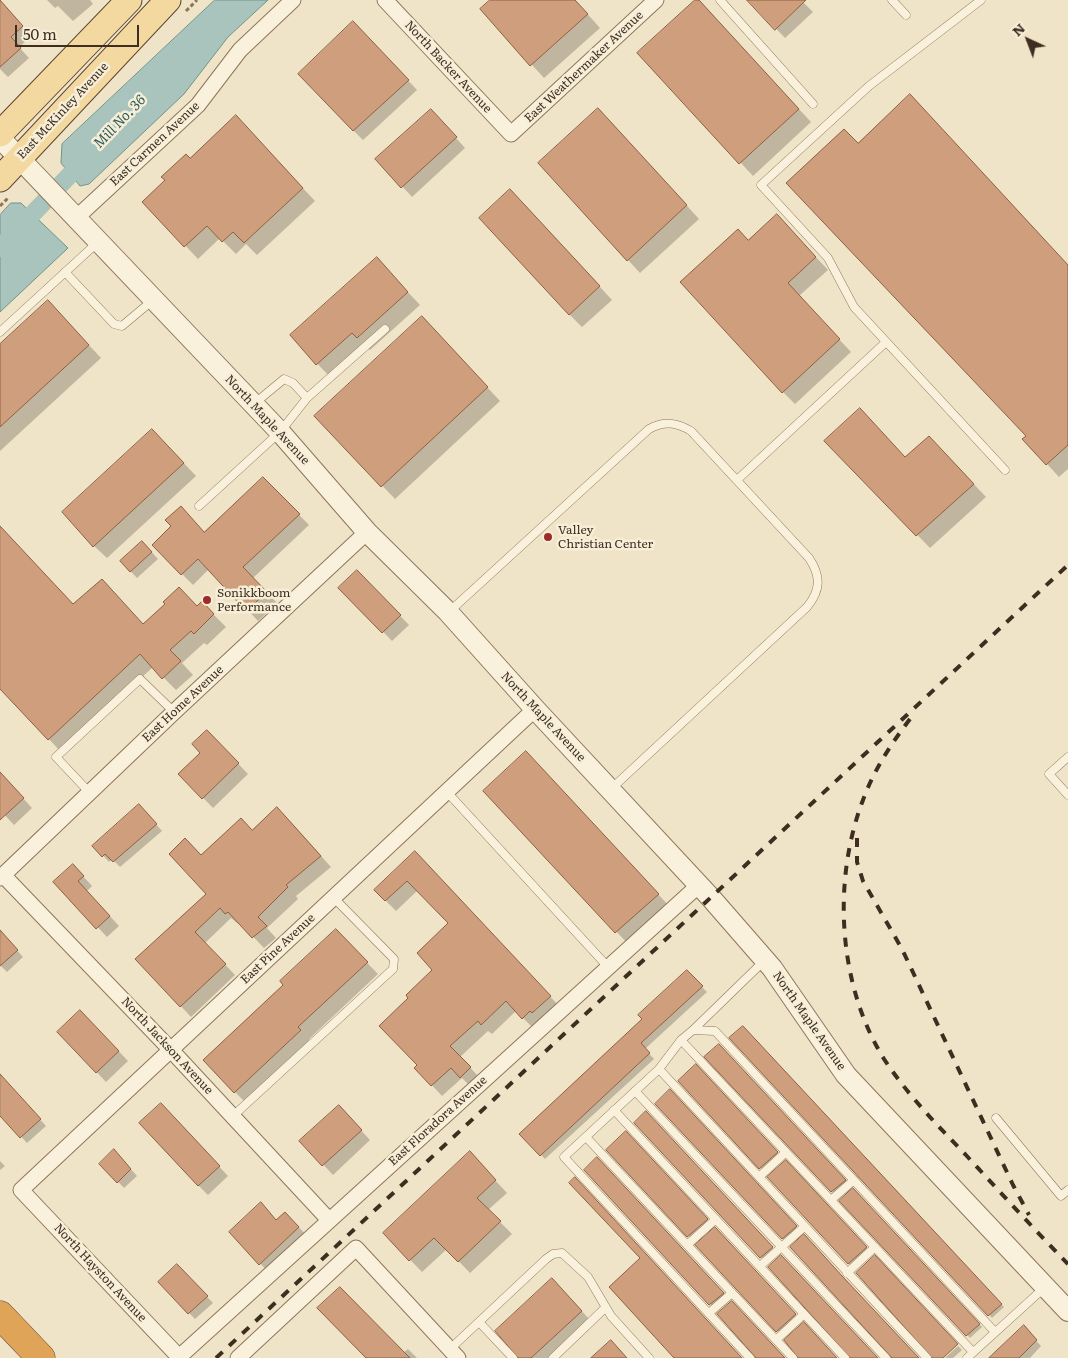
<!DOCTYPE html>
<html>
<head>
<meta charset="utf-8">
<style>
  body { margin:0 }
  #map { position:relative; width:1068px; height:1358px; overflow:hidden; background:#f0e4c8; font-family:Literata,serif }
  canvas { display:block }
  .north { position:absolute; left:1003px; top:15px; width:50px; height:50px; -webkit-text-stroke:4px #f7eed8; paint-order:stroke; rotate:317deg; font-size:14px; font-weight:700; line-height:20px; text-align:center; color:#3d2e20 }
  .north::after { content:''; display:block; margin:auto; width:18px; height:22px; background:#3d2e20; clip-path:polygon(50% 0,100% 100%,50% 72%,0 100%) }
  .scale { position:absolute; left:15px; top:25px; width:124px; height:22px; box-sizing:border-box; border:2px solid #3d2e20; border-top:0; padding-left:6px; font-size:15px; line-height:18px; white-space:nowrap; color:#3d2e20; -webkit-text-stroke:4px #f7eed8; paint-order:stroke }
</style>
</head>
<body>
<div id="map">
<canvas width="1068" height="1358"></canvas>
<div class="north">N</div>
<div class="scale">50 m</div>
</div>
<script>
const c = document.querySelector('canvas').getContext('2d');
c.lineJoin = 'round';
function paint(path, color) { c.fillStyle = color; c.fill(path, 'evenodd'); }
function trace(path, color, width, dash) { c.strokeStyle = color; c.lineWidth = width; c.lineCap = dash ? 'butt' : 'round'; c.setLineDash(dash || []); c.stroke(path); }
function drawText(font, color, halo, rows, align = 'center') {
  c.font = font + ' Literata,serif'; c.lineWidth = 5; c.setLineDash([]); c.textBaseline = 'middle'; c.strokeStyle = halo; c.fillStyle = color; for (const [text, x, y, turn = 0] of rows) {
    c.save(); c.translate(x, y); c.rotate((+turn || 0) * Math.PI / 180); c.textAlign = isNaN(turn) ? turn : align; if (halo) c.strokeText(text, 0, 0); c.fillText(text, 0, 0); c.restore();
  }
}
const water = new Path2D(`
  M215,0H268L228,37L184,94L89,184L80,186L61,163L62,144Z
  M11,203H21L68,248L0,312V215Z`);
const shadow = new Path2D(`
  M47,0H90L93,4L73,21L58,6L55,8Z
  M492,0H575L600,28L544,78L481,9Z
  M698,0L811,122L753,176L639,53Z
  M749,0H801L813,12L785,38Z
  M0,14L15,18L32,36L19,47L29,58L8,77L0,69Z
  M362,32L417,90L363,140L353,130Z
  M440,120L465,148L412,197L377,159Z
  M611,122L699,219L640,273L628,260Z
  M248,130L315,201L257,255L246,244L236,254L220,238L198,259L144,202L190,160Z
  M859,145L1068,266V469L1059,477L1047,464L1028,436Z
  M523,203L612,300L582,327L569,314Z
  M789,228L828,270L799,296L851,352L795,404L783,392L749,241Z
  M377,259L420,305L370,350L365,345L330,377L291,336Z
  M60,314L101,358L0,451V345Z
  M434,330L500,401L395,499L316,416Z
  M826,441L905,458L942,450L986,497L930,548Z
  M165,443L196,476L107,558L94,546Z
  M263,478L309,525L253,578L277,603L258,621L209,569L193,585L153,545L204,533Z
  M0,527L74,606L144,626L197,608L202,603L226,627L207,645L204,643L182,663L193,675L176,690L153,667L61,752L0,687Z
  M149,549L158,559L137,578L122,562Z
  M357,571L409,625L392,641L340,588Z
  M207,731L248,774L213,808L180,774L202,753Z
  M538,765L670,907L629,945L484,791Z
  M0,773L32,808L14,825L0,810Z
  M145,812L162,831L120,867L112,859L109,862L94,846Z
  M288,819L331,867L296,896L298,899L267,928L276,938L264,948L239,922L237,923L231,918L205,943L235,975L191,1017L137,959L208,894L202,857L252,832Z
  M425,863L560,1007L533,1028L516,1011L492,1034L488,1031L460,1057L480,1078L471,1087L462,1078L442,1096L416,1068L419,1065L410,998L434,970L450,923L418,890L396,911L375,890Z
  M82,875L92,886L87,891L119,926L107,937L55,882Z
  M336,931L378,974L309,1039L311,1042L246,1103L235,1092L285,985Z
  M5,937L23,957L7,972L0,965V942Z
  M687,972L707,992L645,1049L654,1059L545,1159L521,1134L644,1019Z
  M90,1021L128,1061L106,1082L59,1032Z
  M746,1030L1004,1307L992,1318L731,1038Z
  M719,1046L847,1183L835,1194L706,1057Z
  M696,1066L780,1155L763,1171L680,1081Z
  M0,1075L46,1126L27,1143L0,1114Z
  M670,1091L798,1229L785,1241L656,1104Z
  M646,1113L775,1250L764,1260L636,1123Z
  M170,1114L228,1176L208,1195L198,1185Z
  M348,1116L370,1140L333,1175L301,1141Z
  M626,1132L709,1222L691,1239L608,1149Z
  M120,1157L137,1176L124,1188L101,1164Z
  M597,1159L726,1296L713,1307L585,1170Z
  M0,1161L5,1166L0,1170Z
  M786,1162L869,1250L851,1266L769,1177Z
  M481,1165L507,1193L488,1210L512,1234L470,1273L447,1249L422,1272L384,1233Z
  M853,1190L982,1327L970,1338L841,1201Z
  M270,1214L277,1221L295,1223L308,1237L270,1274L231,1232Z
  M715,1229L798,1317L780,1334L697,1245Z
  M177,1266L213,1303L195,1319L159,1282Z
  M561,1289L591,1321L551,1358H521Z
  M1028,1332L1041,1346L1030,1358H990Z
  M958,1346L962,1350L953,1358H945Z
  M408,1349L417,1358H367L403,1353Z`);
const canal = new Path2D(`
  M0,248L86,158`);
const building = new Path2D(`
  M0,0L23,26L11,37L21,48L0,67Z
  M490,0H575L588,14L530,66L480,9Z
  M695,0H699L799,109L739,164L637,53Z
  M747,0H806L775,30Z
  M353,21L409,80L353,131L298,74Z
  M910,94L1068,265V445L1046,465L1022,439L1026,436L786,183L844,129L858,143Z
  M598,108L687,205L627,261L538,163Z
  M431,109L457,137L401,188L375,159Z
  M236,115L303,188L244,243L233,232L222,242L207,226L184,247L142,202L165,180L161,177L186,154L190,158Z
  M510,189L600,286L569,315L479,218Z
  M777,214L816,257L788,283L840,339L782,393L680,282L738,229L748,240Z
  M377,257L408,292L357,338L352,333L316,365L290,335Z
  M48,300L89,345L0,427V344Z
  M422,316L488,387L381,487L314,416Z
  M860,408L905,457L929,436L974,484L916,536L824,441Z
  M152,429L184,463L93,547L62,512Z
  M263,477L300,514L243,567L267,592L246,611L198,559L181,575L152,545L171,526L165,520L181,506L204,532Z
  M0,526L73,604L102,579L143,624L165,604L163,602L179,587L197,606L202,601L214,614L194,634L191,631L170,650L181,661L162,679L140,654L48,740L0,689Z
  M142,541L152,552L130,572L120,561Z
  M357,570L401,615L382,633L338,588Z
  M207,730L239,763L202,799L178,774L200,753L192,744Z
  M526,751L659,894L615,933L483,791Z
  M0,772L24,798L0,820Z
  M139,804L157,824L113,862L105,854L102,857L92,846Z
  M277,807L321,856L286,885L288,887L258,917L267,926L252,938L228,912L225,914L220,908L195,932L226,964L180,1007L135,959L206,894L169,854L185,838L201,855L241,818L252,830Z
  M415,851L551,996L532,1013L530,1011L522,1019L506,1001L481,1025L478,1021L450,1046L471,1067L460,1078L451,1068L431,1086L414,1068L417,1065L379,1026L408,998L406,995L432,970L417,953L448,923L407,881L385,901L374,890Z
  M73,864L84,876L78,881L110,916L96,929L53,882Z
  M336,929L368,962L298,1027L301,1030L234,1093L203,1060L283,985L280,981Z
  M0,930L18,950L0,966Z
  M687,970L703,986L641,1043L650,1053L540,1156L519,1134L642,1019L638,1015Z
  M80,1010L119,1051L96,1073L57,1032Z
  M743,1026L1002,1304L988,1316L729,1038Z
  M719,1044L846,1180L831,1192L704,1057Z
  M696,1064L778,1152L759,1169L678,1081Z
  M0,1074L41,1119L20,1138L0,1116Z
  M670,1089L797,1226L782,1239L655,1104Z
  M161,1103L220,1166L198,1186L139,1123Z
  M339,1105L362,1130L322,1166L299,1141Z
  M646,1111L773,1247L760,1258L634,1123Z
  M626,1131L708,1219L687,1237L606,1150Z
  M114,1149L131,1169L117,1183L99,1164Z
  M470,1151L496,1180L477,1198L501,1221L458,1262L434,1238L409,1261L383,1233Z
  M597,1157L724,1293L709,1305L584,1170Z
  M786,1160L867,1247L848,1264L767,1177Z
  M575,1177L742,1358H674L609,1287L640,1258L569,1183Z
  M853,1188L980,1324L966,1336L839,1201Z
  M261,1202L276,1220L285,1212L299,1227L259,1265L229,1232Z
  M715,1227L796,1314L776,1332L695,1245Z
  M804,1234L843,1277L919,1358H892L790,1247Z
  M781,1255L878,1358H850L768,1267Z
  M875,1255L958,1344L943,1358H932L856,1273Z
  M177,1264L208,1296L188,1314L158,1282Z
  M552,1278L582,1311L531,1358H518L495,1331Z
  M340,1287L410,1358H366L317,1308Z
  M732,1301L772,1344L785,1358H756L717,1314Z
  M804,1322L837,1358H798L784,1340Z
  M1024,1325L1037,1340L1019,1358H989Z
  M611,1340L627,1358H591Z`);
const path = new Path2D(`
  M186,11L197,0
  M0,206L8,198`);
const service = new Path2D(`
  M720,0L813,104
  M892,0L906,15
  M981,0L869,86L761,185L828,258L854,307L1005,470
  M65,272L114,324L122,326L153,300
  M0,332L98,242
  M255,403L284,379L293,383L307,398
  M737,480L886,342
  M199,506L280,432L307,398L385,329
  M450,611L649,429C664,421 676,422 691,431L809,558C821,576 821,590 807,607L611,789
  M1068,757L1049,774L1068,795
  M89,792L56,757L140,679L174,712
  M447,792L608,967
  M693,1030L765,960
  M681,1040L973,1352
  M659,1069L927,1358
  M635,1091L886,1358
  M614,1110L845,1358
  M233,1116L393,969L394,959L333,897
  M996,1118L1061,1196L1068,1190
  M586,1137L793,1358
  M759,1177L786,1152
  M831,1200L854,1180
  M687,1245L716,1219
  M760,1266L804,1227
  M847,1273L875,1247
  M709,1313L732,1293
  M479,1322L513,1358
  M776,1340L804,1314
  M450,1349L546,1259L553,1254L562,1253L588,1277L611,1316L649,1358
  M553,1358L605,1308
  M750,1358L564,1157L659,1069L681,1040L693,1030L715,1031L995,1332
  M967,1358L1044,1288`);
const minor = new Path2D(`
  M385,0L511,134L656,0
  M75,219L198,105L240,50L293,0
  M3,875L171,1050L329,1220
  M0,878L174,712L367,532
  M179,1357L21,1190L535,709
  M178,1358L699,885
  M238,1358L356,1248L458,1358`);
const tertiary = new Path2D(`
  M0,138L280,432L367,532L448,612L535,709L711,898L772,968L846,1075L1068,1311`);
const primary = new Path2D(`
  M0,134L129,0
  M0,179L168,0`);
const motorway = new Path2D(`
  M0,1315L41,1358`);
const rail = new Path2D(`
  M910,719C891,744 874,770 863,800C832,881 838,985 884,1059C907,1094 936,1124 965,1154C999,1191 1033,1228 1068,1264
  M857,838V862L863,881L902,949L1013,1185L1029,1215
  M216,1358L1068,565`);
const markers = [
  [548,537,5,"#9e2a2b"],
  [207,600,5,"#9e2a2b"]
];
const streetNames = [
  ["North Backer Avenue",448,67,47],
  ["East Weathermaker Avenue",584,67,-43],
  ["East McKinley Avenue",63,111,-47],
  ["East Carmen Avenue",155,144,-43],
  ["North Maple Avenue",267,420,47],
  ["East Home Avenue",183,704,-43],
  ["North Maple Avenue",543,717,47],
  ["East Pine Avenue",278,949,-43],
  ["North Maple Avenue",809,1021,55],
  ["North Jackson Avenue",167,1046,47],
  ["East Floradora Avenue",438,1121,-42],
  ["North Hayston Avenue",100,1273,47]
];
const poiNames = [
  ["Valley",558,530],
  ["Christian Center",558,544],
  ["Sonikkboom",217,593],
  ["Performance",217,607]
];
const waterNames = [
  ["Mill No. 36",120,122,-46]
];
paint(water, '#a9c4bc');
trace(water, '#6f938a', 1);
paint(shadow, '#0003');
trace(canal, '#a9c4bc', 18);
paint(building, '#cf9f7d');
trace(building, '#8d5f41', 1);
trace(service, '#8d765c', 9);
trace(minor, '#8d765c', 17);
trace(tertiary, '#8d765c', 22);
trace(primary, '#5b4430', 27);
trace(motorway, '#5b4430', 29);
trace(path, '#8d765c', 3, [4, 2.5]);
trace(service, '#faf1dc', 8);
trace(minor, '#faf1dc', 15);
trace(tertiary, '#faf1dc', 20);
trace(primary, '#f3d9a0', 25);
trace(motorway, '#e0a458', 28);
trace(rail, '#3d2e20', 4, [9, 9]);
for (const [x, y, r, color] of markers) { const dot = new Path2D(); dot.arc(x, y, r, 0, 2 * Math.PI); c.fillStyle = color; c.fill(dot); trace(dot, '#f7eed8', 2); }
drawText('12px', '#3d2e20', '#f7eed8', streetNames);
drawText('12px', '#3d2e20', '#f7eed8', poiNames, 'left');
drawText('italic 14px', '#2f5d5a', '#f7eed8', waterNames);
</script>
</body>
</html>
